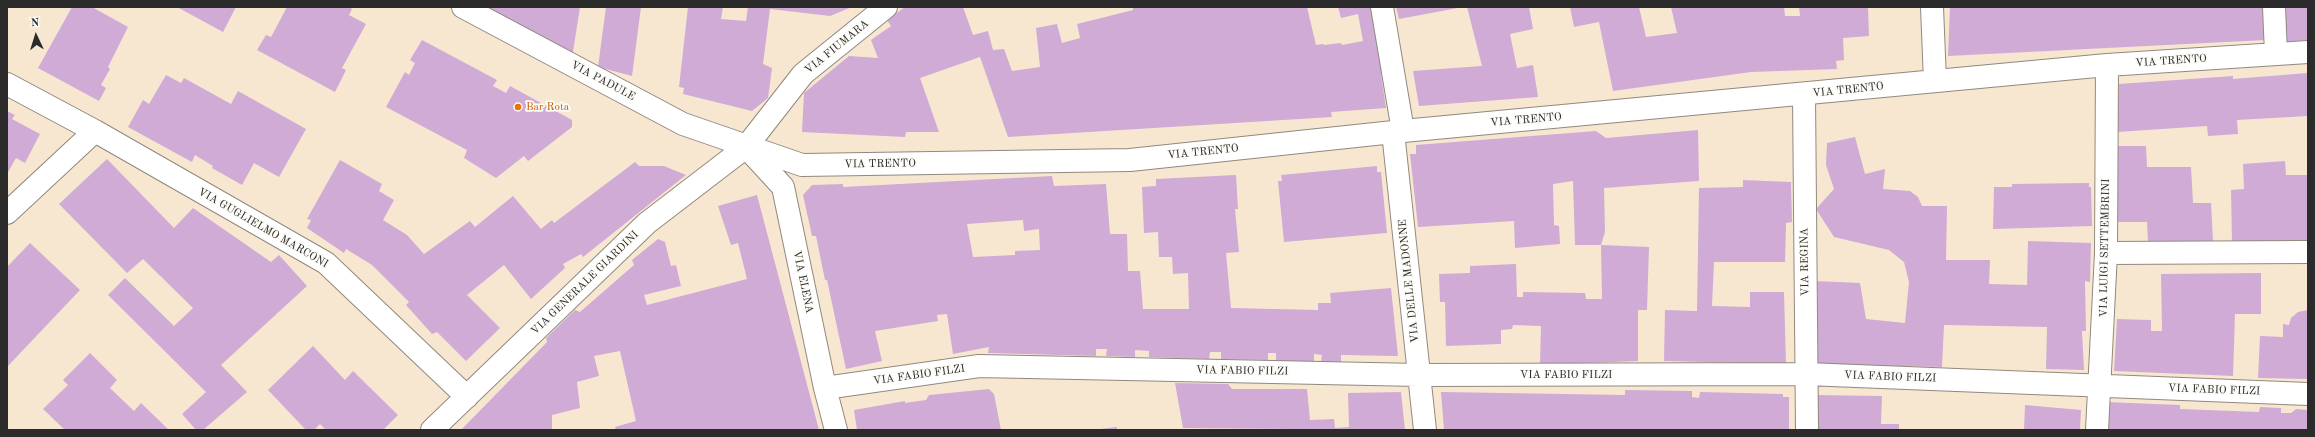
<!DOCTYPE html>
<html>
<head>
<meta charset="utf-8">
<style>
  body { margin:0 }
  #map { position:relative; width:2315px; height:437px; overflow:hidden; background:#f7e7d1; font-family:"Old Standard TT",serif }
  canvas { display:block }
  .frame { position:absolute; inset:0; border:8px solid #2b2b2b; pointer-events:none }
  .north { position:absolute; left:16px; top:16px; width:40px; height:40px; -webkit-text-stroke:3px #fdfcf7; paint-order:stroke; rotate:356deg; font-size:11px; font-weight:700; line-height:16px; text-align:center; color:#2b2b2b }
  .north::after { content:''; display:block; margin:auto; width:14px; height:18px; background:#2b2b2b; clip-path:polygon(50% 0,100% 100%,50% 72%,0 100%) }
</style>
</head>
<body>
<div id="map">
<canvas width="2315" height="437"></canvas>
<div class="frame"></div>
<div class="north">N</div>
</div>
<script>
const c = document.querySelector('canvas').getContext('2d');
c.lineJoin = 'round';
function paint(path, color) { c.fillStyle = color; c.fill(path, 'evenodd'); }
function trace(path, color, width, dash) { c.strokeStyle = color; c.lineWidth = width; c.lineCap = dash ? 'butt' : 'round'; c.setLineDash(dash || []); c.stroke(path); }
function drawText(font, color, halo, rows, align = 'center') {
  c.font = font + ' "Old Standard TT",serif'; c.lineWidth = 3.5; c.setLineDash([]); c.textBaseline = 'middle'; c.strokeStyle = halo; c.fillStyle = color; for (const [text, x, y, turn = 0] of rows) {
    c.save(); c.translate(x, y); c.rotate((+turn || 0) * Math.PI / 180); c.textAlign = isNaN(turn) ? turn : align; if (halo) c.strokeText(text, 0, 0); c.fillText(text, 0, 0); c.restore();
  }
}
const building = new Path2D(`
  M72,7H92L128,27L108,67L110,69L101,85L106,88L99,101L38,68Z
  M177,7H236L223,32Z
  M287,7H349L352,9L349,15L366,24L342,68L346,70L335,92L257,50L266,35L271,37Z
  M483,7H580L572,58Z
  M606,7H641L632,76L598,67Z
  M688,7H723L721,19L746,21L748,7H852L830,16L770,9L763,64L772,68L768,98L752,111L683,94L684,88L679,87Z
  M905,7H963L973,35L988,31L993,50L1004,49L1012,71L1040,67L1036,28L1057,24L1062,43L1080,38L1077,24L1133,10V7H1307L1316,45L1323,44L1324,45L1341,43L1342,45L1363,41L1358,14L1341,18L1338,7H1375L1388,73L1381,74L1386,108L1331,112L1332,117L1008,137L980,57L920,78L939,132H906L905,137L802,132L804,93L849,56L878,58L871,40L891,26L887,20Z
  M1396,7H1458V8L1399,19Z
  M1467,7H1529L1533,29L1510,34L1517,68L1533,65L1538,97L1419,106L1413,71L1482,66Z
  M1570,7H1639L1646,37L1677,33L1671,7H1784L1785,16H1800L1799,7H1868L1869,36L1843,38L1844,60L1836,61L1837,69L1751,72L1613,91L1599,22L1574,27Z
  M1950,7H2263L2266,40L1948,56Z
  M2282,7H2308V40L2284,42Z
  M422,40L497,80L493,86L506,93L510,86L572,120V127L528,161L524,156L496,178L464,158L467,150L386,107L405,72L409,75L415,63L410,60Z
  M2308,73V116L2237,120L2238,134L2208,136L2207,126L2117,132L2119,84L2233,76V79Z
  M166,75L181,83L184,78L231,104L238,91L306,129L279,177L254,163L242,185L212,168L213,166L195,155L192,162L128,127L143,100L149,104Z
  M7,111L15,115L12,119L40,134L25,163L16,158L7,174Z
  M1698,130L1699,181L1604,188L1605,232L1601,245H1575L1573,181L1553,184L1554,225L1559,226L1560,244L1515,248L1514,221L1418,227L1410,154H1416V145L1596,131L1606,138Z
  M1855,137L1865,174L1885,169L1883,189L1910,191L1918,197L1922,206H1947L1946,260H1990L1989,284L2027,285L2028,241L2091,243L2090,282L2085,281L2086,331H2082L2084,370L2046,369L2047,327L1944,325L1942,367L1817,364L1810,296H1818L1815,281L1860,283L1866,319L1905,323L1909,282L1904,262L1889,250L1834,237L1816,209L1834,189L1826,165L1827,143Z
  M2117,146H2146L2147,167H2191L2193,203H2211L2213,241H2148L2147,222H2114Z
  M107,159L174,228L193,208L271,262L279,255L307,286L221,365L247,392L203,430H196L182,414L206,392L108,295L125,278L174,326L193,308L143,259L127,273L59,204Z
  M340,160L382,184L379,191L394,200L383,220L407,235L424,254L470,221L475,227L513,196L541,229L552,220L554,223L635,162L639,166H664L686,175L583,257L581,254L563,264L565,268L531,299L504,265L467,295L500,328L466,361L437,332L432,334L406,305L409,302L372,265L346,249L344,253L307,228L311,220L307,219Z
  M2285,161L2286,175H2308V243H2232L2231,190L2244,189L2243,164Z
  M1377,166V172H1381L1387,233L1284,242L1278,181H1282L1281,175Z
  M1236,175L1238,209H1235L1239,252L1226,253L1231,308L1318,310V303H1331L1330,293L1391,288L1398,356L1341,355V362H1321L1322,355L1314,354V362L1276,361V353H1268V360L1221,359V352H1210L1209,359L1149,357V351L1135,350V357L1106,356L1107,349H1096V356L988,353L989,347L953,354L947,314L937,315L938,321L875,331L882,361L846,369L827,280H825L816,236H812L803,195L812,185L843,184V187L1052,176L1054,186L1106,184L1110,234H1127L1128,271H1140L1143,309H1189L1188,273L1173,274L1172,257H1159L1158,232L1144,233L1142,187L1156,186V179ZM1023,220L1024,231L1039,229L1040,250L1015,251V255L973,257L967,224Z
  M1743,180L1791,182L1792,222L1786,223L1785,262H1714L1712,306L1750,307V292H1784L1786,364L1664,361L1665,310L1697,311L1699,188L1743,187Z
  M2089,183V187H2091L2092,226L1993,229L1994,187H2012V184Z
  M757,195L819,430H616L615,427L636,421L620,351L594,356L599,376L577,382L580,408L552,415V430H461L547,342L546,338L575,310L580,312L634,265L632,260L658,239L665,242L671,266L676,265L681,286L644,295L647,305L747,279L738,243L731,245L718,206Z
  M30,243L80,290L7,367V267Z
  M1601,245L1649,247L1647,310H1638V361L1540,365L1541,326L1513,325L1512,329L1501,330V344L1446,346L1445,302H1440L1439,274L1470,273V266L1516,264L1517,297H1523V292L1585,293L1586,299H1602Z
  M2261,273V314H2235L2233,376L2114,371L2117,319L2151,320V331H2162L2161,274Z
  M2308,310V379L2258,378L2260,336L2283,337V324L2289,325L2291,318L2298,312Z
  M313,346L345,380L353,371L398,415L383,430H326L320,424L314,430H306L268,390Z
  M90,353L117,380L110,388L134,411L141,403L169,430H65L43,409L68,385L63,380Z
  M1175,383L1228,384L1232,389H1307L1310,420L1334,419L1335,428L1349,427L1348,393L1401,392L1405,430L1183,428Z
  M989,389L994,394L1001,430H857L854,410L905,401V403L926,400L929,395Z
  M1625,390L1692,391V397L1699,398L1700,392L1783,394V397H1789V430H1444L1441,392L1625,395Z
  M1814,395L1882,396L1881,424H1899V430H1814Z
  M2106,402L2180,405V409L2259,412L2260,407L2281,408V413H2291L2296,409L2308,410V430H2106Z
  M2025,405L2081,410L2080,430H2024Z
  M1117,427V430H1100V429Z`);
const street = new Path2D(`
  M463,7L683,124L802,165L1130,160L1403,131L2107,65L2308,52
  M1382,7L1403,131
  M1932,7L1935,81
  M2274,7L2276,54
  M7,84L95,131L326,263L467,397
  M1804,95L1807,430
  M1393,132L1425,430
  M748,149L783,187L825,388L836,430
  M7,213L95,131
  M2106,253L2308,252
  M825,388L979,366L1419,375L1806,374L2308,394
  M432,430L647,223L746,147L803,74L886,7
  M2097,430L2106,253L2107,65`);
const markers = [
  [518,107,4,"#e8710a"]
];
const streetNames = [
  ["VIA FIUMARA",837,47,-39],
  ["VIA TRENTO",2171,61,-4],
  ["VIA PADULE",603,81,28],
  ["VIA TRENTO",1848,90,-6],
  ["VIA TRENTO",1526,120,-5],
  ["VIA TRENTO",1203,152,-6],
  ["VIA TRENTO",880,164,-1],
  ["VIA GUGLIELMO MARCONI",263,228,30],
  ["VIA LUIGI SETTEMBRINI",2105,248,-89],
  ["VIA REGINA",1805,262,-91],
  ["VIA DELLE MADONNE",1409,281,-96],
  ["VIA ELENA",803,282,78],
  ["VIA GENERALE GIARDINI",585,283,-44],
  ["VIA FABIO FILZI",1242,371,1],
  ["VIA FABIO FILZI",919,375,-8],
  ["VIA FABIO FILZI",1566,375],
  ["VIA FABIO FILZI",1890,377,2],
  ["VIA FABIO FILZI",2214,390,2]
];
const foodNames = [
  ["Bar Rota",526,107]
];
paint(building, '#d0abd6');
trace(street, '#91897e', 24);
trace(street, '#fff', 22);
for (const [x, y, r, color] of markers) { const dot = new Path2D(); dot.arc(x, y, r, 0, 2 * Math.PI); c.fillStyle = color; c.fill(dot); trace(dot, '#fdfcf7', 1.5); }
drawText('11px', '#2b2b2b', '#fdfcf7', streetNames);
drawText('11px', '#c56008', '#fdfcf7', foodNames, 'left');
</script>
</body>
</html>
